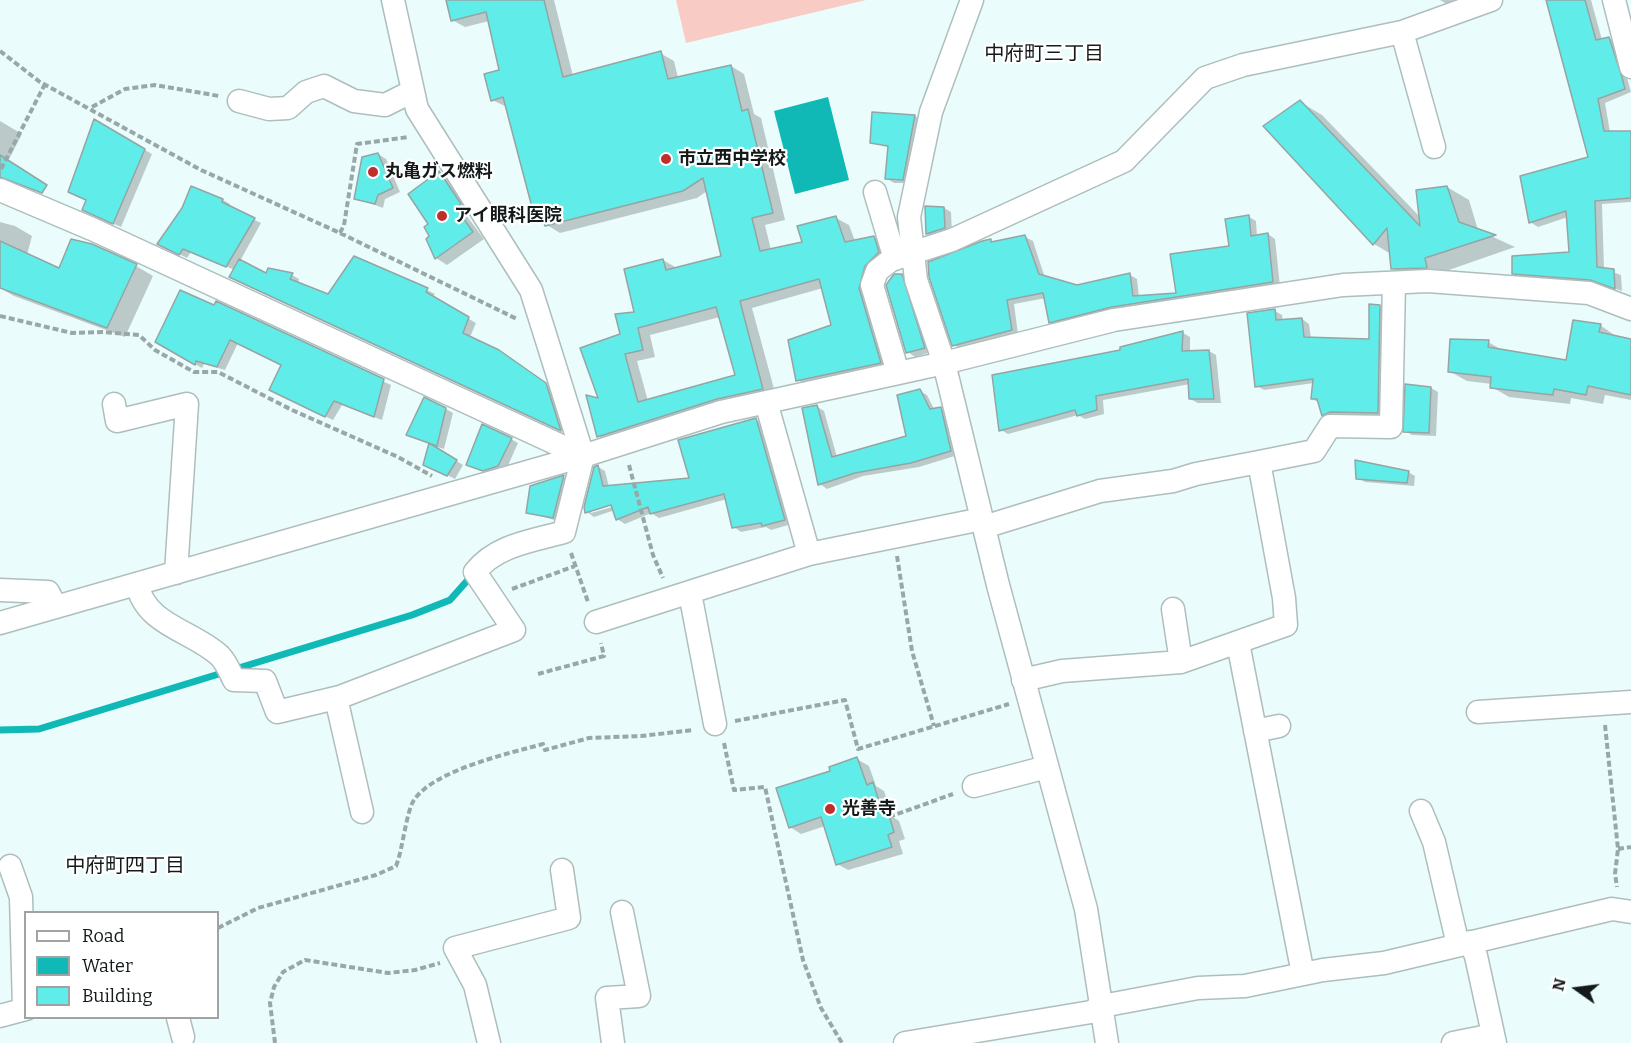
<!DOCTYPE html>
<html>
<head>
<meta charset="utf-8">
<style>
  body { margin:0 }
  #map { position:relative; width:1631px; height:1043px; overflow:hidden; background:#eafdfc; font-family:Bitter,serif }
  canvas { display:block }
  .legend { position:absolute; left:24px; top:911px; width:195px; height:108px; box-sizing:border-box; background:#fff; border:2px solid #a1a3a3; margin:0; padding:8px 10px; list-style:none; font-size:18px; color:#141a1a }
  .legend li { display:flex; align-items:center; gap:12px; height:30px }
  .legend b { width:30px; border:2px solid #a1a3a3 }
  .north { position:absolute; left:1547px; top:959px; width:60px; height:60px; -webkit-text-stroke:4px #fff; paint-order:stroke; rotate:284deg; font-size:16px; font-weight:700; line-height:24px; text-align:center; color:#141a1a }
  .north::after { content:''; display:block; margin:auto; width:21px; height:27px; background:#141a1a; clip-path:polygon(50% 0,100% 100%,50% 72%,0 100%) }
</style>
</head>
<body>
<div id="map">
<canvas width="1631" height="1043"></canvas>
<ul class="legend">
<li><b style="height:8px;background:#fff"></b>Road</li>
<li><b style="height:16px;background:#10b9b6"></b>Water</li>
<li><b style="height:16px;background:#60ece8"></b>Building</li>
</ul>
<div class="north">N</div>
</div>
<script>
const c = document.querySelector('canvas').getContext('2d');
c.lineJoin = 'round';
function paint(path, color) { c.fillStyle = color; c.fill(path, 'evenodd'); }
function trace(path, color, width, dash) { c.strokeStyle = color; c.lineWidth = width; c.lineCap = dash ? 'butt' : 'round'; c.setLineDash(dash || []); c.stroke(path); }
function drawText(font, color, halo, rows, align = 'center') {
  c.font = font + ' Bitter,"Noto Sans JP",serif'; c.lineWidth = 4.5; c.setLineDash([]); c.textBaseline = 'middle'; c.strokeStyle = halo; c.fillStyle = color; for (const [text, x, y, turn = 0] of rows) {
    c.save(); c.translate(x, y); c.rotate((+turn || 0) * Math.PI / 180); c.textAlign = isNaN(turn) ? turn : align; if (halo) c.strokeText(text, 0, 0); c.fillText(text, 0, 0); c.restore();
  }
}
const green = new Path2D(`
  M676,0H866L686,43Z`);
const water = new Path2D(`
  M828,97L849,180L795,194L774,111Z`);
const shadow = new Path2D(`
  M447,0H554L573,76L660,53L674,61L678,78L731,66L744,74L754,114L761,118L785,220L765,225L771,250L804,243L836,218L849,225L855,241L874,237L887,245L878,273L893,370L811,388L798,380L833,326L823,288L752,308L776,396L611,444L598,436L601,400L622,335L663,260L677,268L723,257L707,191L697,198L560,233L547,225L545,220L535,214L507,107L492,100L501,72L489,21L465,27L452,20ZM720,317L736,376L648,401L637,361L655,357L650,335Z
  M1440,0H1464L1450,6Z
  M1548,0H1591L1602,40L1609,38L1617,43L1631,92L1605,103L1610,132H1631V202L1602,204L1604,269L1621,275L1622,291L1599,283L1521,277L1514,273L1570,254L1568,217L1538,227L1530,222L1590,158Z
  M1300,102L1322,115L1421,218L1447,187L1469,200L1478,230L1515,247L1446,271L1448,279L1415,281L1393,268L1391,254L1374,244L1266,126Z
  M915,116L922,120L910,183H894L886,178L890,148L872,142Z
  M0,121L22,134L4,169L0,167Z
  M95,121L152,154L121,227L91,214L88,201Z
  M378,154L386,159L400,192L385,199L383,208L356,198Z
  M439,173L451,180L472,211L466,215L484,239L447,265L436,258L430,224Z
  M192,188L223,200L230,204L228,207L261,223L240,261L266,275L269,270L292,275L299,279L298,284L329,295L408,280L435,294L432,298L476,323L470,337L507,356L553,389L567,433L238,281L235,270L191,252L187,258L167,248Z
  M944,208L951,212L952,232L934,238L927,234Z
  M1249,217L1256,221L1257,237L1268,234L1275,239L1280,286L1058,326L1050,322L1046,298L1014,304L1018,334L961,349L954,345L991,241L994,243L1025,237L1033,241L1045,278L1077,286L1130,275L1137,279L1139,297L1178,294L1231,248Z
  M0,222L15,226L32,236L27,255L60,270L136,266L153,276L125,337L14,296L0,288Z
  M901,275L909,280L931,352L915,357L908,352Z
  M217,303L391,385L382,420L342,405L333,420L279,394L282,365L238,343L225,370L204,364L202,368L157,342L214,307Z
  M1380,307L1387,311L1385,417L1331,419L1323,415L1320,403L1312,399L1314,383L1264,390L1257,386L1275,311L1282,315L1283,321L1302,319L1309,324L1311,339L1370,341Z
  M1600,325L1617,337L1631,340V400L1605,395L1603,404L1571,398L1570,404L1509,397L1492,387V384L1467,381L1449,371L1488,342L1504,351L1568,361Z
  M1183,333L1190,337V352L1209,351L1216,355L1221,403H1198L1190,399V384L1103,400L1104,414L1085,419L1078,415L1008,434L1001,430L1122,351L1121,348Z
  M1431,388L1438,392L1436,436L1412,435L1405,431Z
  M920,391L927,395L934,409L940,408L948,413L958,455L919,467L863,476L827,489L820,484L804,409L816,406L824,411L837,457L907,437Z
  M446,409L453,413L444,449L430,445L463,465L455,479L425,464L430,444L416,438Z
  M756,420L764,424L792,524L771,530L766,527L741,532L734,527L727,499L659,518L651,513L625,524L617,519L615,510L594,517L587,512L598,467L605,471L609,487L691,479ZM618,502L619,505L591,513V510Z
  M511,439L518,443L506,470L492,474L476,468Z
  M1408,472L1415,476L1414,486L1365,482L1358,478Z
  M564,477L571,481L561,522L527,512L532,487Z
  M857,759L869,766L876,786L884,791L893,817L899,821L905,839L899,841L903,854L848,870L837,864L825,826L801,834L790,827L832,772Z`);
const stream = new Path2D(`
  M0,730L39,729L412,615L450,600L466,582`);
const building = new Path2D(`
  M446,0H544L563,77L661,51L668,79L731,65L742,111L748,109L773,213L752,218L760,251L802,242L797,226L836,216L845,242L874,236L879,252L865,266L859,288L881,363L796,381L788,340L831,325L819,279L740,301L763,389L717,399L597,437L586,395L598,398L580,348L620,334L615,314L634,312L624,269L663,259L666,270L721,256L703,178L683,191L545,226L541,214L534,215L503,97L491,101L484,74L499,70L486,12L451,21ZM716,307L735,375L638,402L625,354L643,350L638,328Z
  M1546,0H1585L1596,40L1609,37L1622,77L1625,89L1598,99L1604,131H1631V198L1595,201L1597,267L1614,269L1615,289L1590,280L1512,274V256L1569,252L1566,211L1529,223L1520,176L1588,157Z
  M1300,100L1420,226L1416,190L1447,186L1459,222L1496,235L1425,258L1427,268L1391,269L1387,228L1373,245L1263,126Z
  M872,112L915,115L903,180L885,179L888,146L870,143Z
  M94,119L145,149L113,224L82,210L86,200L68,192Z
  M378,153L393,188L378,195L375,204L354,199L362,157Z
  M0,155L47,185L42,193L0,177Z
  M439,171L461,204L456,208L473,232L435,259L426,239L429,236L424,227L428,224L408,194Z
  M191,186L223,199L222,202L255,218L226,267L183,249L179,255L157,244L182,208Z
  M925,206L944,207L945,228L926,234Z
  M1249,215L1251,236L1268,233L1273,282L1112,307L1049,323L1043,293L1007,300L1012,330L952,346L929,277L928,262L982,241L991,239V242L1025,235L1039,274L1077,285L1130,273L1133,296L1176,293L1170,254L1229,246L1225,219Z
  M71,239L92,244L137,264L107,328L0,288V241L59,268Z
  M354,256L428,288L426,292L469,317L463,333L499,350L546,383L561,431L229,277L239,259L266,273L268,268L293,273L290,279L328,294Z
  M894,274H902L925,348L906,353L886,285Z
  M180,290L214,305L216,301L384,379L374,417L334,401L325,417L269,390L281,365L230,340L217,367L196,361L195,365L155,342Z
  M1369,304L1380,305L1378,413L1330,412L1322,416L1317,399H1311L1313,379L1255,387L1247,313L1275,309L1276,320L1302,318L1304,337L1369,339Z
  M1573,320L1601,324L1599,332L1631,339V395L1588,386L1586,395L1554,389L1553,395L1490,388L1491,377L1448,372L1450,339L1489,340L1488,347L1566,360Z
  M1183,331L1182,351L1209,350L1214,399H1189L1188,379L1096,396L1097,410L1077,416L1075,410L999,431L992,375L1120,350V347Z
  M1405,384L1431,387L1429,433L1403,432Z
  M920,389L930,409L941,407L951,451L911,463L855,473L818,485L802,408L817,405L832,457L906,436L897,395Z
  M424,397L446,408L437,446L406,435Z
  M756,418L785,520L762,526L761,523L732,528L724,494L650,514L648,507L616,520L611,505L585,513L584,507L594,467L598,465L603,486L689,478L678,440Z
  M482,424L512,438L498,466L483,471L466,465Z
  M429,443L457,460L447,476L423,465Z
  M1355,460L1409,471L1407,483L1356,479Z
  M564,475L553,518L526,513L530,486Z
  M857,757L867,785L873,782L883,814L888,812L894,832L888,835L892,847L836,865L821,817L789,828L776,788L830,771L829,767Z`);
const path = new Path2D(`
  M0,51L40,82L201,170L340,233L517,319
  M92,107L125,89L155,85L219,96
  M1,169L45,84
  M340,233L344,225L357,144L409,137
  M0,316L72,333L103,332L139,335L155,350L194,372H218L292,410L398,457L432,476
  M629,465L653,555L663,578
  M571,553L588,602
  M897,556L912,651L934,726
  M512,589L575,566
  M538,674L604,656L601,643
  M735,721L845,700L858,749L1009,704
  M1605,725L1618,849L1615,874L1617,887
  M724,743L734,790L765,787L803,960L821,1008L842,1043
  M889,817L953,794
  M1618,849L1631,847
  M218,928L258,908L376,875L396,866C403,849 406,812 414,800C434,770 510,753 543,744L545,750L589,738L641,736L694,730
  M275,1043L270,1003L274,987L283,972L305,960L388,973L415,970L440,963`);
const minor = new Path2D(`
  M972,0L931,112L909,217L916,280L944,363L998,585L1086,909L1107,1043
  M1614,0L1631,67
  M1402,32L1434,147
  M239,101L269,109L288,108L306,92L324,86L354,101L385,105L413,91
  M0,190L92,229L583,456
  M875,192L895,259
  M898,373L872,285L877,271L891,260L952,240L1124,161L1205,78L1243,65L1402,32L1491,0
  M766,402L809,554
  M114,404L117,421L187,404L176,573
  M1259,462L1314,451L1330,426L1391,427L1394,283
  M984,527L1100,491L1173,481L1196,474L1259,462L1284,598L1286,625L1181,662L1062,671L1023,680
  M137,584C146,626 192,630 220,656C226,662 230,672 234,680L265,681L277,712L340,697L514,630L475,572C496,545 532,541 564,532L583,456L543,328L531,290L417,109L393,0
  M0,590L48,592L56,607
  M690,593L715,724
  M1173,609L1181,662
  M596,622L809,554L982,519
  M0,623L583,456L721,412L944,363L1114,320L1343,285L1428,281L1589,293L1631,309
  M1238,643L1303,974
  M336,698L362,812
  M1478,712L1631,702
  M1255,731L1279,726
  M974,786L1047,767
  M1421,811L1434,842L1458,945
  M10,866L21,897L24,1009
  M1470,942L1476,956L1495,1043
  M0,1016L26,1009
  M178,1018L183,1037
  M489,1043L475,985L455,948L569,918L562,870
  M613,1043L607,998L639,996L622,912
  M905,1043L1091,1012L1102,1006L1198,988L1245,986L1323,970L1384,963L1612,909L1631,912
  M1453,1043L1493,1035`);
const markers = [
  [666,159,6,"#be2f2b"],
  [373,172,6,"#be2f2b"],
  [442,216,6,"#be2f2b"],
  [830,809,6,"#be2f2b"]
];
const poiNames = [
  ["市立西中学校",678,159],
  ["丸亀ガス燃料",385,172],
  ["アイ眼科医院",454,216],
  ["光善寺",842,809]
];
const neighbourhoodNames = [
  ["中府町三丁目",1044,54],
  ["中府町四丁目",125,866]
];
paint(green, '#f9cbc5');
paint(water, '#10b9b6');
paint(shadow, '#0003');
trace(stream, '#10b9b6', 7);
paint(building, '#60ece8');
trace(building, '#94a5a4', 1.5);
trace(minor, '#adbebd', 25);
trace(path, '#99a8a7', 4, [6, 3]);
trace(minor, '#fff', 22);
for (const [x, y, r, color] of markers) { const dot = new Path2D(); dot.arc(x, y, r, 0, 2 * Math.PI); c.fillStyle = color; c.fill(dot); trace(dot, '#fff', 2); }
drawText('bold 18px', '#141a1a', '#fff', poiNames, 'left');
drawText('20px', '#141a1a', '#fff', neighbourhoodNames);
</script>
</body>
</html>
